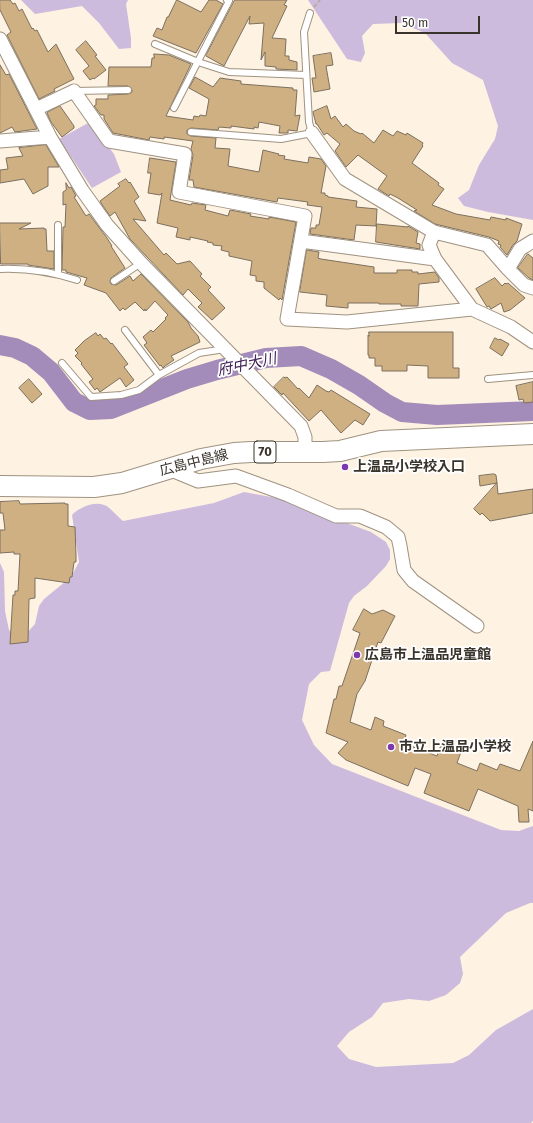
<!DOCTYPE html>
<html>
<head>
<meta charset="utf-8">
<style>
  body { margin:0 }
  #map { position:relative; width:533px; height:1123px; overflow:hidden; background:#fef2e2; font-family:"Fira Sans",sans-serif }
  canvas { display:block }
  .scale { position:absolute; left:395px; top:16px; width:85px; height:18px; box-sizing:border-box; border:2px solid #38332b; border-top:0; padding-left:5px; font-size:12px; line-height:14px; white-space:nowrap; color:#38332b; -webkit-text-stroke:3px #fff; paint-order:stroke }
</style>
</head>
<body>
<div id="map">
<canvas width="533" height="1123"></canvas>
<div class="scale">50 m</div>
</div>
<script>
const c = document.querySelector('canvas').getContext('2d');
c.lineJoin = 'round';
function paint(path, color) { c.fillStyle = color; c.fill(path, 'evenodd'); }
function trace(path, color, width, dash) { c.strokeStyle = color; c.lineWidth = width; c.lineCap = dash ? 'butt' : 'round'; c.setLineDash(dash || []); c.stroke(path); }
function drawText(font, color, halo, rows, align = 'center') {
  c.font = font + ' "Fira Sans","Noto Sans JP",sans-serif'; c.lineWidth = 3.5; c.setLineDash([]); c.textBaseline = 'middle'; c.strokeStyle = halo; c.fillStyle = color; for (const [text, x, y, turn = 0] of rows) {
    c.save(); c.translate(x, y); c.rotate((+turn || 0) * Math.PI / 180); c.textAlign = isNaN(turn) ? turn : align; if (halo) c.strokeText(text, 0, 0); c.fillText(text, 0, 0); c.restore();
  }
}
const green = new Path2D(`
  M21,0H128L126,4L131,38V48L119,49L99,23L82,6L35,14Z
  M308,0H533V220L488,212L464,206L458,198L469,190L479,165L495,139L498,126L483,80L452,63L425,33L401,23L373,24L362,36L365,53L361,62L347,59Z
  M90,122L114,154L121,172L92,188L59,139Z
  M244,492L282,499L371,532L386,542L390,550V559L386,566L367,586L354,596L349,603L330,671L321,672L309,684L302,720L314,745L332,764L501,830L519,831L533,826V903H530L506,913L460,957L463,974L460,983L446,995L429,1001L409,999L383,1003L372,1017L349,1032L337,1046L349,1059L376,1067L453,1063L469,1055L496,1030L533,1009V1121L531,1123H0V563L4,572L5,611L9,630L15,637L24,636L35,624L39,606L44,599L71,577L79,562L72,515C79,508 93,501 104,505C109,506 118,517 123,521L214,503Z`);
const river = new Path2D(`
  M0,345L15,348L32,356L51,372L74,402L90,410L111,409L187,379L217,370L266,358L301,356L331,369L359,385L385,403L402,412L437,415L533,411`);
const building = new Path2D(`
  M0,0H10L13,4L15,3L19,11L22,9L32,29L33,28L35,31L37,30L48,52L56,44L74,79L54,89L55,91L39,99L7,35L11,32L0,10Z
  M177,0L201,12L209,0H216L223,4L196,53L153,36L157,28L162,30L167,17H168Z
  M235,0H287L284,5L287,6L272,38L286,39L285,56H289V60L297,62V70L276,69V67L265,66V52L261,60L264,23L249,24L250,16L224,66L206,56Z
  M86,41L97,55L95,56L106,70L94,79L93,78L90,80L83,71L89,66L76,50Z
  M331,53L333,65L326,66L330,89L314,92L312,78H316L313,56Z
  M154,54L169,55L191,64L166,116L193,120L194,116L199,117L200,115L206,116L209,99L189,88L195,77L213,87L220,78L241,81V84L293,88V90H297L295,116L300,115L297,131L288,130V133H279L280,126L259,122L258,128L254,127V129L231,126V128L219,127L218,130L191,128L187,130V134L191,136L216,138L215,148L230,149L228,166L259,172L263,150L279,154L278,155L285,156L284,159L308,163L309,157L321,159L326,166L321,193H325V195L328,196V197L357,201L356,207L377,209L376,226L356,225L354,240L310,234L311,228H316V225H319L322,207L307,205L308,202L278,198L277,202L194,187L193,180H189L193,155L191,149L193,141L164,137V139L150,137L149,140L113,133L104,119V115H101L94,106L96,105V99H108V95L128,94L132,92V90L128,86H108L109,67H151L152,58H154Z
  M0,65L6,75L9,74L37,129L15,132L12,127L0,133Z
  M60,106L74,126V128L62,137L51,122L47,113Z
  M327,106L331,119L335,116L343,127L346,124L354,131L361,134L362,133L374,143L383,130L393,136L397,131L406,135L407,133L423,143L422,145L423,146L412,163L439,183L438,185L444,189L432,205L456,214L490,220L491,217L506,220V218L522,224L517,241L513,245L507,255L500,247L501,245L498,244L499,241L489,237L435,224L414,211L417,210L398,198L390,194L389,196L378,189L387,176L358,155L346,167L335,151L340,144L327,133L324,135L317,124H316L313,112Z
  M46,145L59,167H48V186L33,194L24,179L0,183V170L8,169L6,158L23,156L19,148Z
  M150,158L176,162L170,200L191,205L192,203L206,205L205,210L228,216L230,210L251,214L250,216L269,219V217L296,222L282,300L280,298L279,300L264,288V282L256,281V276L250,275L252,261L229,256V252L221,250L222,246L213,245V243L207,242L208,241L190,237V240L176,237L178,228L157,223L162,193L160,195L148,193L151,173H148Z
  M126,179L129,183L130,182L139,197L134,201L146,221L133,219L164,255L166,253L177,264L190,261L202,274L200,276L211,287L208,290L225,308L212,320L198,307L202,303L188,289L183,295L130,239L115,212L110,216L103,206L100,201L120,186L118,184Z
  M66,183L69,188L71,187L76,196L74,197L86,216L89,214L107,238L112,246H111L125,268L111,278L110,281L111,284L116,285L130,276L133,281L141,274L188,322L191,328L198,336L200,342L171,356L174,360L165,366L163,368L161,365L160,366L144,345L147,343L143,337L151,330L153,332L166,319L165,318L168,315L155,301L146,311L145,309L144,311L135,302L125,310L123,308L120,311L106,293L84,285L87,278L66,272V270H62L63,227H65L66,204L63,205V192L66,190Z
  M0,223H31L19,229L44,228V229H46L47,251H54V269L28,265V264H1Z
  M377,224L408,227V226L418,232L416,243L420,244V249L376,242Z
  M307,250L319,252L318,258L321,259L374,267V273H397V270H412V272H418V274L435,272L439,278V282L419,284L418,306H401V304H379V303H348V308L326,306L327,295L300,292Z
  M528,254L533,258V280L529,278L518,268Z
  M495,278L502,286L505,283L506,284L508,283L525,298L510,310L504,312L501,303L491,309L489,306L487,307L476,289Z
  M369,332H453V368H459V378H428V366L407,365V371H382V366H375V358H369V355H368V335L369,336Z
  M96,333L98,336L100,334L104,339L106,338L111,344L112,343L128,364L124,367L134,380L126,387L120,378L100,392L97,388L95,390L89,382L93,379L81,364L82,363L75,356L78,353L75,350L84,341Z
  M495,338L499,340L500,339L509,344L502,356L490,348Z
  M284,377L285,378L287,377L298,389L299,388L309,398L317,385L326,391L329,392L331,390L370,414L363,425L355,420L341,433L321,410L309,421L283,393L282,395L274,387Z
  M29,379L42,394L32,403L19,388Z
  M533,382V402L524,403L523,399L519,400L516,386Z
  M494,474L496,475L497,483L480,486L479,476Z
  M497,483L498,494L533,489V513L490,521L482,513L480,515L474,509Z
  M19,501L20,504L65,503V504H68V526L75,527L76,555V562H74L72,577H70L69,583L35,578V598L29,599L28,642L10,644L13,595H15V591H18L20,554H14V552L0,553V530H5L3,513H0V502Z
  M364,609L372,614L383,610L395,616L381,643L378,642L365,681L357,694L350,722L371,730L375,717L384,721L383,726L406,735L403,743L437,756L442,742L456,747L459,748L461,752L457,763L477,771L480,763L497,770L500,764L520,771L533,741V811L528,809L529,822H519L518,806L478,789L469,811L424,793L431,774L415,768L408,786L346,760L338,753L348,742L326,733L334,699H336L339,686H342L360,633L353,630Z`);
const path = new Path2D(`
  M314,7L320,0`);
const lane = new Path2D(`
  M155,44L198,62L229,72L306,75
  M74,91L128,90
  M174,108L229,1L227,0
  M191,132L281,139L312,133L309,122L304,32L310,13
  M58,225V274
  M0,269C26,268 52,272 77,280
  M114,281L141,263
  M125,330L159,375
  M62,363L91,397L121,395L139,390L159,375L199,353L225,349
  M488,379L533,375`);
const street = new Path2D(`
  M0,39L50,137L82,190L107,225L141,263L301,426L305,437V453
  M36,109L74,91L109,141L185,154L179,192L305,216L287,319L347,322L472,309
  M312,133L345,179L434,232L487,245L508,269L524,285L533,288
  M0,141L50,137
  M434,232L429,245L435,259L472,309L511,327L533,342
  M301,241L435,259
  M508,269L520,249L533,241
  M169,469L198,481L236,476L288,495L336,516H360L386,527L398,537L400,546L404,570L413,581L477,626`);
const primary = new Path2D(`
  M0,486L94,487L122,483L201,459L234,453L251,452H323L340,451L381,441L533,434`);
const markers = [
  [345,467,4,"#7c38ac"],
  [357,655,4,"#7c38ac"],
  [391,747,4,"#7c38ac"]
];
const shields = [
  [265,452,22]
];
const shieldNames = [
  ["70",265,452]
];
const streetNames = [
  ["広島中島線",194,463,-14]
];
const poiNames = [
  ["上温品小学校入口",353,467],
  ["広島市上温品児童館",365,655],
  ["市立上温品小学校",399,747]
];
const waterNames = [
  ["府中大川",247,365,-12]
];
paint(green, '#cdbbde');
trace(river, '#a38cb9', 20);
paint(building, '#cfb083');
trace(building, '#7c6f5e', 1);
trace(lane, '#9f9280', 8);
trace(street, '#9f9280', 15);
trace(primary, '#9f9280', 22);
trace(path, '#b6ac9f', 2, [4, 2]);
trace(lane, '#fff', 6);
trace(street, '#fff', 13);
trace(primary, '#fff', 20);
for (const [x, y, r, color] of markers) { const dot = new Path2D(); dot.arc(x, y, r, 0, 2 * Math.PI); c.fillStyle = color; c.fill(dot); trace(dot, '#fff', 1.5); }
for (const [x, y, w] of shields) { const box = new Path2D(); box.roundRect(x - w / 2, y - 11, w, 22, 3); c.fillStyle = '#fff'; c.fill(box); trace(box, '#38332b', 1); }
drawText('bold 13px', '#38332b', null, shieldNames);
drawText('14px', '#38332b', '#fff', streetNames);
drawText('bold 14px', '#38332b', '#fff', poiNames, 'left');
drawText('italic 15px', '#412259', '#fff', waterNames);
</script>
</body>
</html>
